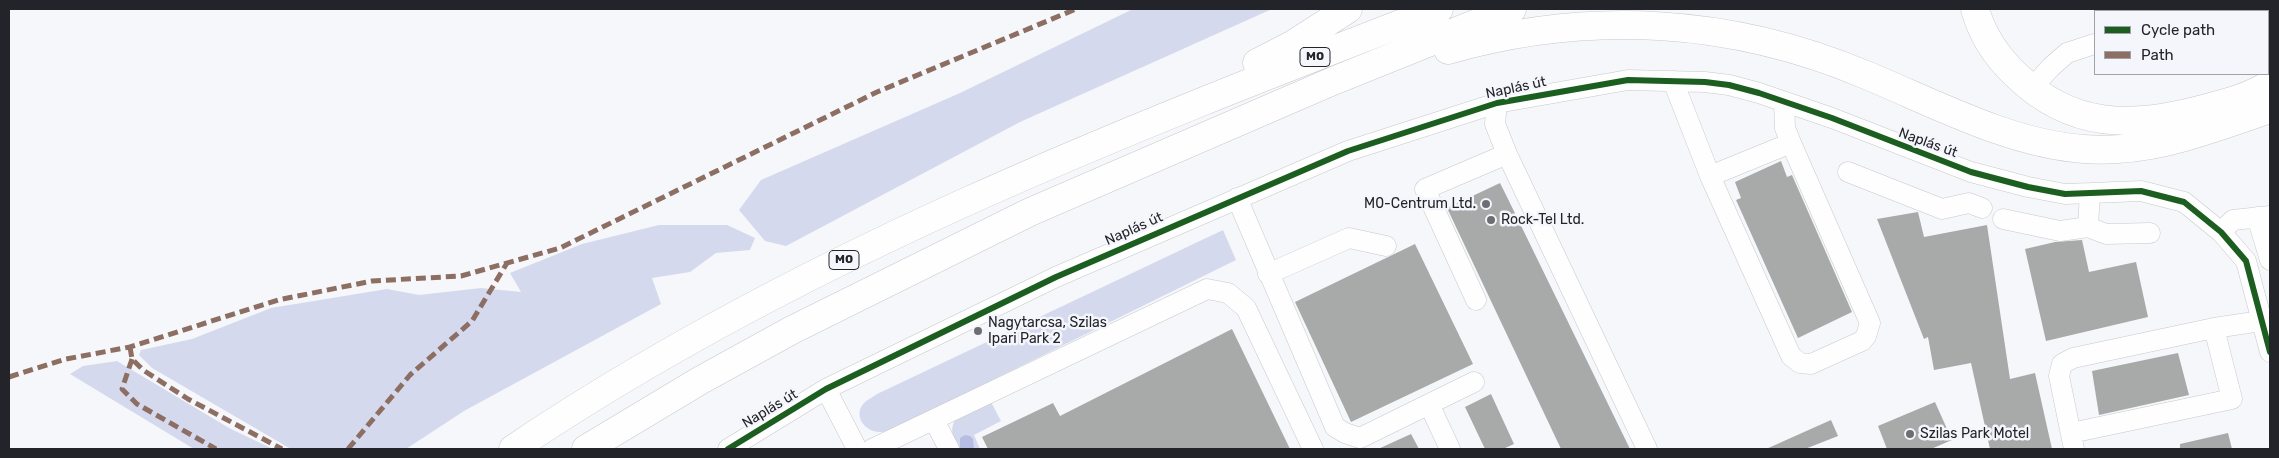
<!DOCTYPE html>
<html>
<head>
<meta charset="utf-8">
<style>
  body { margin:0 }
  #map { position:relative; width:2279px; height:458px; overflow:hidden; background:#f6f7fa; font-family:Rubik,sans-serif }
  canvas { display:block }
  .frame { position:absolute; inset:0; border:10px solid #23242a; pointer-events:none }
  .legend { position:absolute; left:2094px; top:10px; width:175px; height:65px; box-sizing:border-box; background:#f4f6fc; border:1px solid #a0a2a8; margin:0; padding:6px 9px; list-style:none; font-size:15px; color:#23242a }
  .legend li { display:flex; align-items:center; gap:10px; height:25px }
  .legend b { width:25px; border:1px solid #a0a2a8 }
</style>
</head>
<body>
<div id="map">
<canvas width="2279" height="458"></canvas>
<div class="frame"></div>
<ul class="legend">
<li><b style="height:6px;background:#1b5e20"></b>Cycle path</li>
<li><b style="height:6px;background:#8d6e63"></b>Path</li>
</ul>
</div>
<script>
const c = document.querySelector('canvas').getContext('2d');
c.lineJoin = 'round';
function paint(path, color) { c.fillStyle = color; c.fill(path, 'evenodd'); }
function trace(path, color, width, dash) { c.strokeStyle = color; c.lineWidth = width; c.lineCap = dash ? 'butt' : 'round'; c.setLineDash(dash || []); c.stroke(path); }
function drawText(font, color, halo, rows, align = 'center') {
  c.font = font + ' Rubik,sans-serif'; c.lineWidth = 5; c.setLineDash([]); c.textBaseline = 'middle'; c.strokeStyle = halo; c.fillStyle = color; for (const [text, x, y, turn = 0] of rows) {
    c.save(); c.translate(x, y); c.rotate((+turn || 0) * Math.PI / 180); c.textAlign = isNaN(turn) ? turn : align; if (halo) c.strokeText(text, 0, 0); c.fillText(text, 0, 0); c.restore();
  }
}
const green = new Path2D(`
  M1133,9H1272L1020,122L786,246L765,241L739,210L761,180L960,93Z
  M659,225H727L755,238L750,250L716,253L690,272L652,278L661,304L464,411L406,449H291L152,368L139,355L141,350L192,339L271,308L387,289L419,295L481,288L521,292L510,273L582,244Z
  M1223,230L1236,260L893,429C889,430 885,432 881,432C866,433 852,416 864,403C867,400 873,397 877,394Z
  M117,361L229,428L273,449H194L70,374L83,366Z
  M990,400L1001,421L974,435L980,449H958C941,416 965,412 990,400Z`);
const water = new Path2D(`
  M965,435L970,436L973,439L974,449H960V438Z`);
const building = new Path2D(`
  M1781,161L1787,177L1792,175L1852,312L1798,338L1736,200L1741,198L1735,182Z
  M1500,183L1508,199L1630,449H1561L1447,208Z
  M1918,212L1924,237L1987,225L2010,379L2035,373L2052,449H1990L1971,363L1934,370L1928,337L1924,339L1877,219Z
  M2082,240L2089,272L2136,262L2148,317L2046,341L2025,249L2055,242Z
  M1415,244L1473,364L1351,422L1295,302Z
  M1232,329L1290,449H988L982,437L1053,403L1060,416Z
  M2178,353L2189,395L2099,415L2092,371Z
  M1491,394L1514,444L1503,449H1485L1465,407Z
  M1935,402L1952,440L1931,449H1887L1878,426Z
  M1831,420L1838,436L1805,449H1766Z
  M2228,433L2232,449H2180V444Z
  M1411,434L1419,449H1378Z`);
const minor = new Path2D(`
  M1673,81L1710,176L1791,356L1800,363L1811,364L1862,341L1866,336L1870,323L1791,143L1785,128L1784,102
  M2031,89L2051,67L2067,53L2094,44
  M1497,103L1495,124L1507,154L1647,449
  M1848,172L1942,209L1969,203L1982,208
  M1710,176L1791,143
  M2090,193L2088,227L2106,234L2150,233
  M1237,198L1335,427L1345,433L1360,438L1474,382
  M2257,217L2270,260
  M2003,219L2060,231L2088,227
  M2221,232L2233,220L2270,216
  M1268,274L1349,238L1386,246
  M1476,300L1425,189L1507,154
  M826,389L857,449
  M1429,404L1450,449
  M934,420L949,449
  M2071,433L2232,399L2214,328
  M728,449L826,389L1056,277L1348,151L1497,103L1628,80L1705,82L1729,85L1759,93L1832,118L1971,172L2028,187L2065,194L2141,191L2184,202L2221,232L2246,261L2270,352
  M872,449L1207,289L1228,293L1246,308L1313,449
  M2074,449L2059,376L2062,364L2073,358L2214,328L2261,321`);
const highway = new Path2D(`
  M1975,9C1982,35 1997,57 2016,75C2072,129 2132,128 2203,109C2226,103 2250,97 2270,84
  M1448,50C1589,10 1731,18 1866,75C1934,103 2010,144 2084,149C2151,154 2208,130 2270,109
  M1257,63L1292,45L1348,9
  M513,449C798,257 1120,132 1439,9
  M586,449L701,380L792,330L1030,212L1333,81L1512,9`);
const quiet = new Path2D(`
  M130,347L132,359L143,370L188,399L282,449
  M132,359L122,389L137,404L216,449
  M9,377L66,359L130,347L278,300L372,281L461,276L560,248L877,92L1076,9
  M348,449L410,375L472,321L507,263`);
const cycleway = new Path2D(`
  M728,449L826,389L1056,277L1348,151L1497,103L1628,80L1705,82L1729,85L1759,93L1832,118L1971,172L2028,187L2065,194L2141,191L2184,202L2221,232L2246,261L2270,352`);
const markers = [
  [1486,204,5,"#6d6e73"],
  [1491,220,5,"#6d6e73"],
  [978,331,5,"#6d6e73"],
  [1910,434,5,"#6d6e73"]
];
const shields = [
  [1315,57,30],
  [844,260,30]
];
const shieldNames = [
  ["M0",1315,57],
  ["M0",844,260]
];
const streetNames = [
  ["Naplás út",1516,88,-12],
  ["Naplás út",1928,143,20],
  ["Naplás út",1134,229,-24],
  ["Naplás út",770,409,-31]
];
const poiNames = [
  ["M0-Centrum Ltd.",1476,204,"right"],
  ["Rock-Tel Ltd.",1501,220],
  ["Nagytarcsa, Szilas",988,323],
  ["Ipari Park 2",988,339],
  ["Szilas Park Motel",1920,434]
];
paint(green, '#d5d9ed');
paint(water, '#b6bce2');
paint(building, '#a8a9a9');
trace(minor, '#c7c8cc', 21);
trace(highway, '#c7c8cc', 29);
trace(minor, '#fefefe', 20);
trace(highway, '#fefefe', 28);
trace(quiet, '#8d6e63', 5, [10, 5]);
trace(cycleway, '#1b5e20', 6);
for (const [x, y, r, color] of markers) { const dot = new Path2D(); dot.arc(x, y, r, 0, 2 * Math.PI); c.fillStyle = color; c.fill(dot); trace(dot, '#f4f6fc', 2); }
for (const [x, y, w] of shields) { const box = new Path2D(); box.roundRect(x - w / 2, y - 9.5, w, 19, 4); c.fillStyle = '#f4f6fc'; c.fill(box); trace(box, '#23242a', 1); }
drawText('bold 12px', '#23242a', null, shieldNames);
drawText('14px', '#23242a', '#f4f6fc', streetNames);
drawText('14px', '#23242a', '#f4f6fc', poiNames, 'left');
</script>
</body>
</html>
